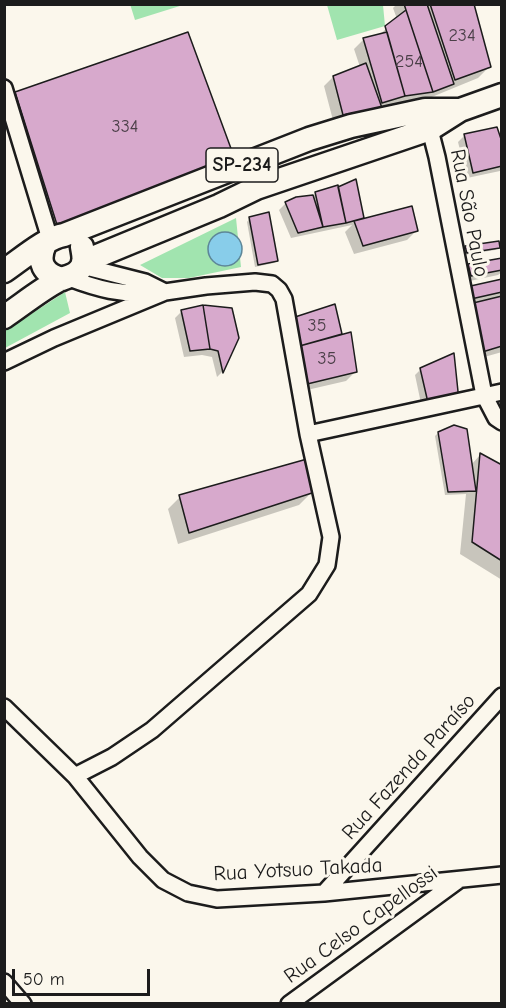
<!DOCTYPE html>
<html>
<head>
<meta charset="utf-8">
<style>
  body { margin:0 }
  #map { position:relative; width:506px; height:1008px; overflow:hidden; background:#fbf7ec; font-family:"Comic Neue",sans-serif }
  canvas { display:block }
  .frame { position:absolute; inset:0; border:6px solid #1c1c1c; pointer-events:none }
  .scale { position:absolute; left:12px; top:969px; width:138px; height:27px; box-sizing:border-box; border:3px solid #1c1c1c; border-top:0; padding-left:8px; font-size:18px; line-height:21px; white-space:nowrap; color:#1c1c1c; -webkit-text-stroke:4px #fbf7ec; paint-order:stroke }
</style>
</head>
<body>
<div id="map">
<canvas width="506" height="1008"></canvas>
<div class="frame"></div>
<div class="scale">50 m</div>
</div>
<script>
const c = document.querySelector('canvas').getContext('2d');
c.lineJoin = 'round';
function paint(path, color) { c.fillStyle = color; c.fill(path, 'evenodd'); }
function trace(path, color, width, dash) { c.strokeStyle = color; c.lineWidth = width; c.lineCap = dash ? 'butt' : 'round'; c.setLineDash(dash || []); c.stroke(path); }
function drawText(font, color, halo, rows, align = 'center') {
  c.font = font + ' "Comic Neue",sans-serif'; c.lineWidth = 6; c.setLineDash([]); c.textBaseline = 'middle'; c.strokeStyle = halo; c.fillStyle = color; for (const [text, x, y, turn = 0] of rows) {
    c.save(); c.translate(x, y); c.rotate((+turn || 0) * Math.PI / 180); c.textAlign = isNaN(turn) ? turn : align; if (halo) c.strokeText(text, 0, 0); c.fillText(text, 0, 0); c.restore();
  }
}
const green = new Path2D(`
  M130,4H183V5L135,20Z
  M327,5H383L385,26L337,40Z
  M236,218L241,267L189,278H162L140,265Z
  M65,292L70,313L5,348V331Z`);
const water = new Path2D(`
  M208 249a17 17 0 1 1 34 0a17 17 0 1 1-34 0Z`);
const shadow = new Path2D(`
  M397,4H473L490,66L478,78L422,101L394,107L393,105L334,124L324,86L333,77L360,67L354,49L363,40L378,36L397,19L393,8Z
  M188,34L47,242L4,104L16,93Z
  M464,136L502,148V169L500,171L467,178L458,142Z
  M355,181L363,220L416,231L407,240L354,254L345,232L352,225L291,238L279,210L285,204L296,198L313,196L316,193L337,189Z
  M249,219L277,260L274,263L255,267L247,222Z
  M498,242V248L495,250L464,255L463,250L465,247Z
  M502,262V272L498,275L465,282L463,272L469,266Z
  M502,281V295L498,299L502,298V352L470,361L460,315L473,303L461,295Z
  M182,311L237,338L222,372L217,377L212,357L202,355L184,357L175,318Z
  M295,319L340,334L336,337L356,371L346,381L294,393Z
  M421,369L458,400L423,413L415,375Z
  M438,433L471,465L480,455L502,466V580L460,554L466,494L445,495L435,436Z
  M311,493L299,505L178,544L168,509L180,497Z`);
const building = new Path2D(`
  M404,4H427L454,84L433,92Z
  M430,4H474L491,67L455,80Z
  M406,10L433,92L405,96L385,26Z
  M188,32L236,162L59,231L15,92Z
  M387,32L405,96L382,103L363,38Z
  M366,63L382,108L343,115L333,76Z
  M497,127L502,142V166L473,173L464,134Z
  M356,179L364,218L346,223L338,187Z
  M338,185L346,223L323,227L315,192Z
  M313,195L323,227L298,233L285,202L296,197Z
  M412,206L418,231L363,246L354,221Z
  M269,212L278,261L258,265L249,217Z
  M499,241L500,248L467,253L465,246Z
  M502,258V270L471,276L468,264Z
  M502,279V292L471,299L466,287Z
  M502,296V346L479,353L469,304Z
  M335,304L342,334L296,347L295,317Z
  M203,305L210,349L190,351L181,310Z
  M203,305L232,308L239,338L223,373L218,351L210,349Z
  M351,332L357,372L303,385L296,347Z
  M454,353L459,401L429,407L420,368Z
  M454,425L467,429L476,491L448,492L438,432Z
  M480,453L502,465V561L472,542Z
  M307,459L312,493L189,533L179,495Z`);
const minor = new Path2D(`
  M4,88L50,239
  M428,122L437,157L484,395L496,418L502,422
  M82,266L145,282L165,292
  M69,278C98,289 121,295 153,293
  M4,362L54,338L165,292L206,286L255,282L272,284L279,290L284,299L308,434L331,537L327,565L309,594L152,730L112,757L75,776
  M308,434L502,392
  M4,707L75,776L140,857L163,880L188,893L217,899L324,893L502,875
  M324,893L502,696
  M4,982L23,1004
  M289,1004L459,880`);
const primary = new Path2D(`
  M45,244C37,262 43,274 62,279
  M83,262L219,206L256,188L430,129L460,110L502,95
  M4,271C19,261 47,237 64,235L309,139L351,126L425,110H460
  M4,317C22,305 40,290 59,280C68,276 77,276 82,266C85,260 83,253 82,247`);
const numberNames = [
  ["234",462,36],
  ["254",409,62],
  ["334",125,127],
  ["35",317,326],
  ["35",327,359]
];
const shields = [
  [242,165,72]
];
const shieldNames = [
  ["SP-234",242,165]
];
const streetNames = [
  ["Rua São Paulo",469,213,79],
  ["Rua Fazenda Paraíso",409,767,-48],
  ["Rua Yotsuo Takada",298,870,-3],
  ["Rua Celso Capellossi",361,925,-36]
];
paint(green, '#a1e4af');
paint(water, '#88cdea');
trace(water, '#5d8698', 1.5);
paint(shadow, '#0003');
paint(building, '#d7a9cc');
trace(building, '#1c1c1c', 1.5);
trace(minor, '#1c1c1c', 20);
trace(primary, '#1c1c1c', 27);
trace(minor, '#fbf7ec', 15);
trace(primary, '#fbf7ec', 22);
drawText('18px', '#4b3f48', null, numberNames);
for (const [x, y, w] of shields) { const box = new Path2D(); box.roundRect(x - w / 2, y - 17, w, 34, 4.5); c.fillStyle = '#fbf7ec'; c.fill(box); trace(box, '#1c1c1c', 1.5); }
drawText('bold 20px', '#1c1c1c', null, shieldNames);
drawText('21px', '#1c1c1c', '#fbf7ec', streetNames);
</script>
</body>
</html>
